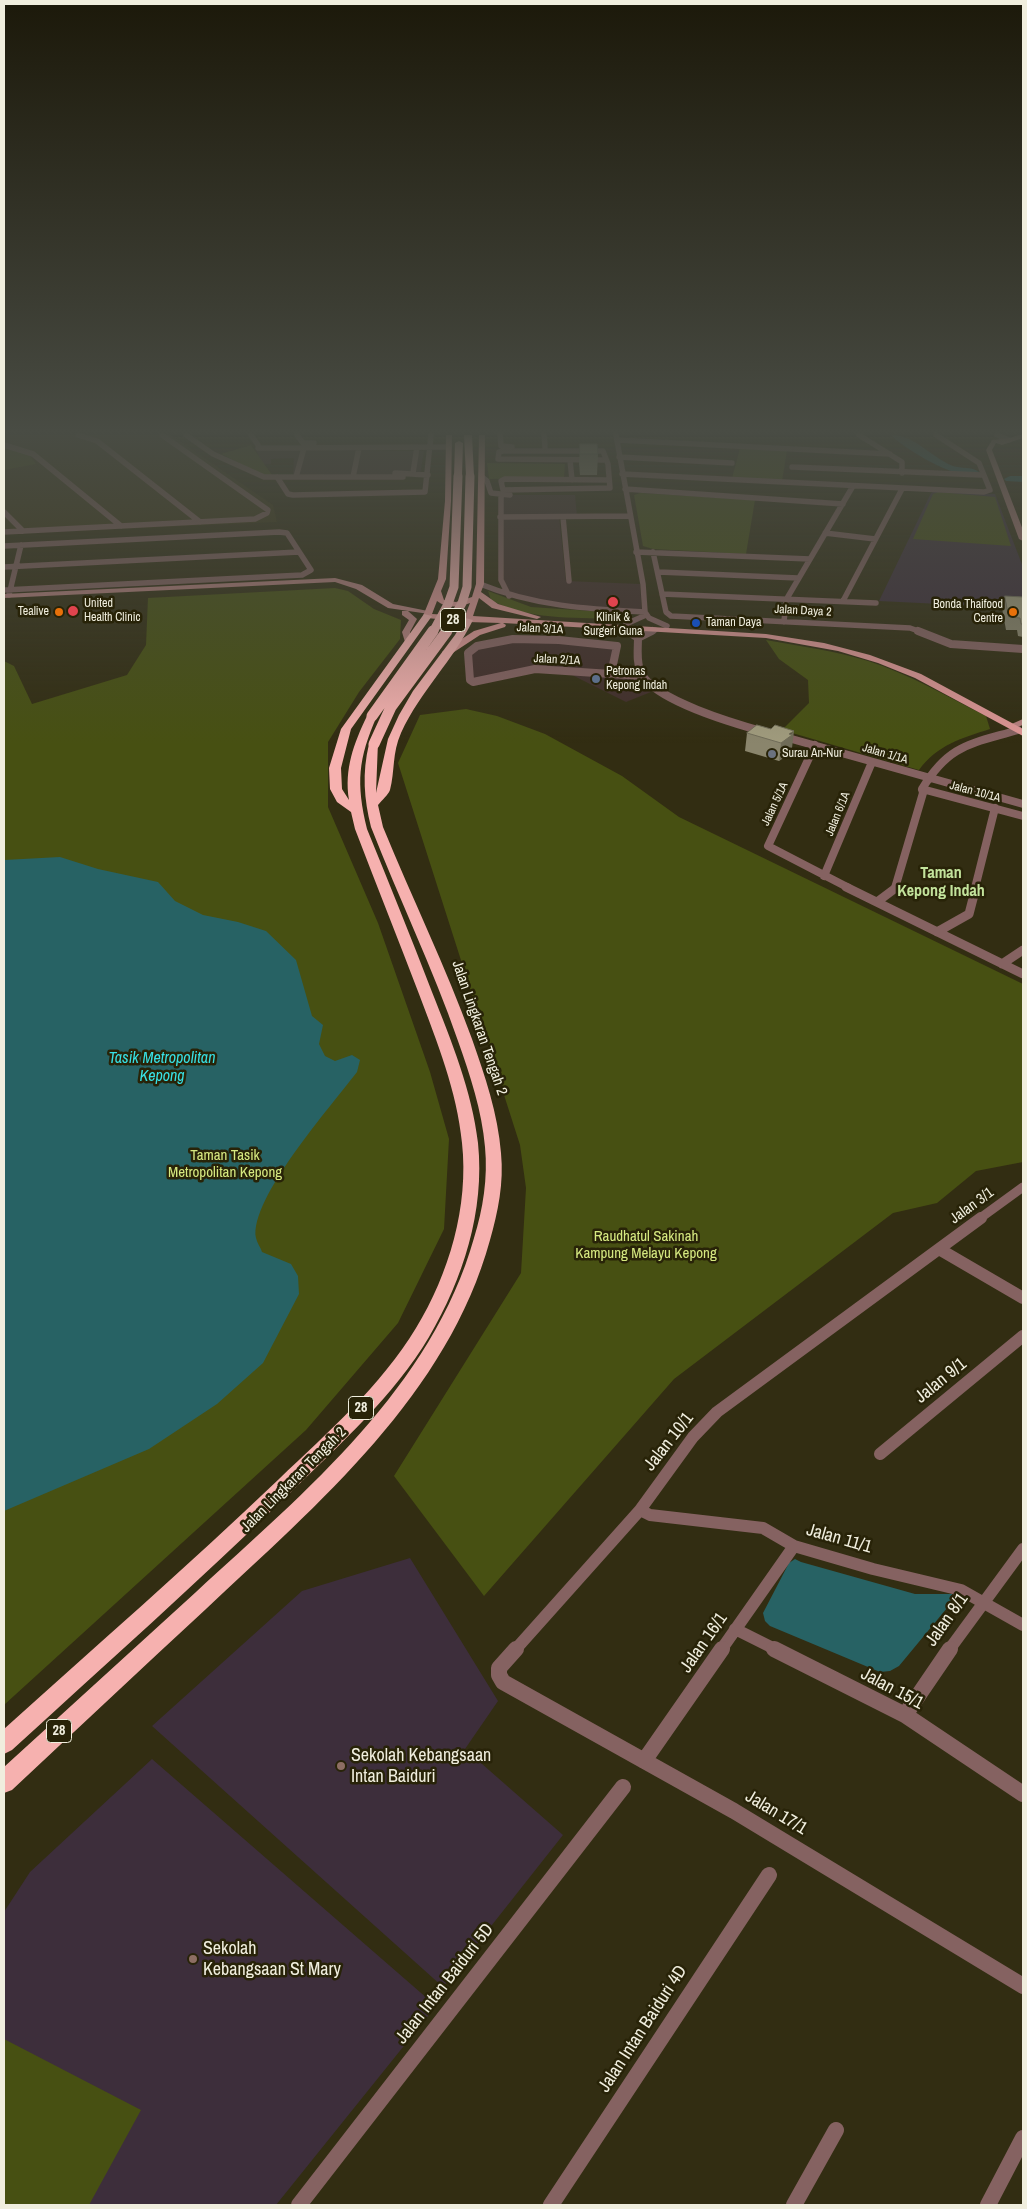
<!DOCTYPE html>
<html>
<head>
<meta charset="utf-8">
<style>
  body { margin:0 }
  #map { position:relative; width:1027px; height:2209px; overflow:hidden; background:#322d12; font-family:"Archivo Narrow",sans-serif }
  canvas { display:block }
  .frame { position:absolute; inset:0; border:5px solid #f0eede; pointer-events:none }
</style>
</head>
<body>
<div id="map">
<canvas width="1027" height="2209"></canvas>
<div class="frame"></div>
</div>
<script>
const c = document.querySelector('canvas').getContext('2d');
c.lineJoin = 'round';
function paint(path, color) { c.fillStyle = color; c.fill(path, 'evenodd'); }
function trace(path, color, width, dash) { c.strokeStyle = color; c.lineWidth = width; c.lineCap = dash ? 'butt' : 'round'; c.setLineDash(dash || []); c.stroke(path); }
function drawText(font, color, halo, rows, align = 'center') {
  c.font = font + ' "Archivo Narrow",sans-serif'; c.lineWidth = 5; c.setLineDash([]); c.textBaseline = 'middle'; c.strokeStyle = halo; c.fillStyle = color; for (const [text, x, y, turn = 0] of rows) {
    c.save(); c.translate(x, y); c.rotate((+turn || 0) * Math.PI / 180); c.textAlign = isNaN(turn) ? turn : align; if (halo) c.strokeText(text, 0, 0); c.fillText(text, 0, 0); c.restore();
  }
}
const commercial = new Path2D(`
  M256,449L424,451L420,476L293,474L294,458L271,459V464L262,465Z
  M503,495H575L577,516H559L566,581L640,584L642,611L551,606L512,596L504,581Z
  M503,641L614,646L608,673L533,667L473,680L471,651Z
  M570,674L634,676L651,692L626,702Z`);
const built = new Path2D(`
  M4,435H171L273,505L277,522L4,534Z`);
const education = new Path2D(`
  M935,491L995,494L1023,567V608L879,601L931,493Z
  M410,1558L498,1701L465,1749L563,1835L443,1987L152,1726L302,1591Z
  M152,1759L436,2006L276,2205H4V1912L30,1872Z`);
const green = new Path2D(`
  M251,445L272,475H262L221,454Z
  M4,447L29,455L36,464L4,470Z
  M740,448L787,451L782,481L732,478Z
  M487,463L565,464L564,478L489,479Z
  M938,492L995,497L1011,546L913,539L933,494Z
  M640,493L755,500L746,554L653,549L643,546L634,495Z
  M335,588L348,591L374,609L401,620L400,639L359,692L328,742V807L378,923L430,1072L449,1139L444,1229L398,1323L306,1430L4,1705V661L14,666L32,704L127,675L146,645L148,598Z
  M488,591L531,607L621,613L613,619C572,617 527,620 491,600Z
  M766,640C800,646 835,651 868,661C909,674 948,697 986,716L990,729C962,738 937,745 919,770L782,730L809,703L808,680L779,659Z
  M466,709L497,716L545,734L622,776L679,817L1023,984V1162L976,1171L937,1203L893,1213L674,1379L484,1596L394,1476L521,1273L526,1188L520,1145L398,763L420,715Z
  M4,2039L141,2110L89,2205H4Z`);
const water = new Path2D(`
  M60,857L98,869L158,882L175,901L203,915L238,922L266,931L296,960L312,1016L323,1025L319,1044L325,1056L335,1061L352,1055L360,1060L357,1072C332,1105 249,1199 256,1238C257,1243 261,1248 262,1252L291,1264L298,1276L299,1294L263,1363L217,1404L149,1449L4,1511V860Z
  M795,1559L801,1562L915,1594H952L953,1606L947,1608L899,1666L890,1671L880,1672L770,1626L765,1621L763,1613L789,1563Z`);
const river = new Path2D(`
  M891,435C916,435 930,457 953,466C961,469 972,466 979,472C964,486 903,448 891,435Z
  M1010,476H1023V482L1006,481L1004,479Z`);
const streetFar4 = new Path2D(`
  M78,435L97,441L200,522
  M186,435L213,454L264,477H403
  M251,435L258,445
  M297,435L303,443H314
  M500,435L501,446L512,447
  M544,435L545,447
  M616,435L643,584L645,612L649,618L667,626
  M859,435L902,462V473
  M997,435L1009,440
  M617,440L890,454
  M4,445L33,454L121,526
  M258,448L449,447
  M619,457L732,463
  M570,460L572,480
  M606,460L498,459L499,452L503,451H603L608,464L610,488L503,490L501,481L505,479L609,480
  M792,467L982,475
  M395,473L428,475
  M413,473L417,447
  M622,474L984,492L990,490L979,463L936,435
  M277,477L288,494L293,495L425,492L431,435
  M296,477L304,448
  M353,477L359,448
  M482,477L487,481L491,493L510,495
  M625,489L843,504
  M501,495V580L509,596
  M4,512L23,531
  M500,517L630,516
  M563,517L569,581
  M4,532L255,519L267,513L268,510L162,435
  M825,533L875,539
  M4,546L279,532L287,533L311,570L302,575L4,590
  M636,552L810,559
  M653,552L666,612L671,616L910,628L921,632
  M4,567L299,552
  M659,572L798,578
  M480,584C534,606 587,609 645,612
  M662,594L876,603
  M9,595L21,545
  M843,601L902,489
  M784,622L786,600L853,486
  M626,624L646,615
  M624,629L629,632
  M650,632L655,630`);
const streetFar3 = new Path2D(`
  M627,631L638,638C638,649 636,662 641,673C654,700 736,724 765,732
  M918,631L951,644L1023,649
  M638,638L652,631
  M513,639L559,640L617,646L611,674L535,669L473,682L470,680L468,653L477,646Z
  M611,674L642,676
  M781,736L1023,804
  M815,745L768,846L849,888
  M922,789L1023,816
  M824,876L872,762
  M895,888L923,793L922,789C949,744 971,744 1018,730
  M975,888L995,808`);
const streetFar2 = new Path2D(`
  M846,887L1023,974
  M877,902L897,887
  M937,932L969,914L976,887
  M1002,964L1023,950
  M979,1219L1023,1187`);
const streetFar1 = new Path2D(`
  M939,1249L1023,1298
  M880,1454L1023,1336
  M640,1510L650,1515L763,1528L794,1546L873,1569L961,1590L1023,1625
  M735,1629L777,1650
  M515,1650L640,1510L693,1437L717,1412L981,1218
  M721,1650L794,1546
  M949,1650L1023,1549`);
const street = new Path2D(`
  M516,1649L499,1668V1675L503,1682L734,1811L1023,1986
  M774,1649L905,1715L1023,1794
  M905,1715L950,1649
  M644,1761L722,1649
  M299,2205L623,1787
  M551,2205L769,1875
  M794,2205L836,2130
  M988,2205L1023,2138`);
const secondary = new Path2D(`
  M1019,435H1023V438L1002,445L996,443L992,450L1023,530V541L1019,539L986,450L992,440L1010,438Z
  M335,578L362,585L393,604L433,612L429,614L388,608L356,589L335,582L4,598V594Z
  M402,611H408L417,619L410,632L412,644L405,642L402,632L409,620L402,615Z
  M1023,719V725L1011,729L1007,726Z`);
const primary = new Path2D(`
  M446,435H452L451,501L446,579L441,591L444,600L456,602L472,597L476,584L479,435H485L484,584L481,592L498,604L541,617L537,619L492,608L479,598L473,616L766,634L824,643L870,655L921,674L1023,729V736L915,678L878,663L838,651L766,638L503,623L506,625L505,627L480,635L448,656H442V652L474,631L501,623L468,622L427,618L423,616L438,579L445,501ZM437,601C447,609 459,607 470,603L465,616L432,614Z`);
const highway = new Path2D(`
  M464,435H472L474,476L470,478L466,476Z
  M459,441L463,443L462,476L458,478L454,476L455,443Z
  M424,614L432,616L351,729L341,768L342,789L349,800C344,769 354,743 367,716L368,714H376L377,716C358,759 356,783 367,829C389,883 411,937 432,992C451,1040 472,1091 478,1143C485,1211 463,1279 429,1337C394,1396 339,1445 290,1493C199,1581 105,1665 12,1750L4,1754V1729C96,1646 189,1565 279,1479C327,1433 381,1386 416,1328C449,1274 469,1206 462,1143C457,1091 437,1042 419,994C398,939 376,884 355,829L351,812L337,802L330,789L329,768L341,729Z
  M465,618L473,620C453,661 421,690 401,733C392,753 395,771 390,790C388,795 382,800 378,805L383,827C412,898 446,967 472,1039C485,1076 498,1114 501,1153C504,1183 498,1212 490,1240C448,1394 318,1504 206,1609C141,1669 77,1729 12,1790L4,1793V1767C68,1709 132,1650 196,1592C306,1491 432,1387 474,1238C483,1209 488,1178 485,1147C482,1111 470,1075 458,1041C433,968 399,899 371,827C364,799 362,773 369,744L374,741L378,742L376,793L388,739L399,715L413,691L455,635Z`);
const highwayBridgeFar1 = new Path2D(`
  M433,632L448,604L454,587L458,476
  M446,632L462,603L467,587L470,476`);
const highwayBridge = new Path2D(`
  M372,716L433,631
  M374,744L391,707L447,631`);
const wall = new Path2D(`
  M580,444L598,454L597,475H580L579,464Z
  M1005,596L1023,597V637L1018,636L1017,630H1006L1002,608Z
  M771,729L792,748L790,750V753L779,761L745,751L747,733Z`);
const shadedWall = new Path2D(`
  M794,731L792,748L790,750V753L779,761L781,743Z`);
const building = new Path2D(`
  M580,444H597L598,454H580Z
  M1005,596L1023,597V624H1021L1020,618L1009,617Z
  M757,725L771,729L775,725L794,731L789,734L792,735L781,743L747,733Z`);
const markers = [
  [613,602,6,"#e0444e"],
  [73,611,6,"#e0444e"],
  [59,612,5,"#e8710a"],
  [1013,612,5,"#e8710a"],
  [696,623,5,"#1a4fb4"],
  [596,679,5,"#5c6f8a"],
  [772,754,5,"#6b7280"],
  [341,1766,5,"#8d6e63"],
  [193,1959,5,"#8d6e63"]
];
const farPoinames = [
  ["United",84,604],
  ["Health Clinic",84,618],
  ["Bonda Thaifood",1003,605,"right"],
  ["Centre",1003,619,"right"],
  ["Tealive",49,612,"right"],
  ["Klinik &",613,618,"center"],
  ["Surgeri Guna",613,632,"center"],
  ["Taman Daya",706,623],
  ["Petronas",606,672],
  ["Kepong Indah",606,686],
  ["Surau An-Nur",782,754]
];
const farStreetnames = [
  ["Jalan Daya 2",803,611,3],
  ["Jalan 3/1A",540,629,3],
  ["Jalan 2/1A",557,660,3],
  ["Jalan 1/1A",885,754,16],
  ["Jalan 10/1A",975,792,15],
  ["Jalan 5/1A",775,804,-65],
  ["Jalan 6/1A",838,814,-68]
];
const shields = [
  [453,620,25],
  [361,1408,25],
  [59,1731,25]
];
const shieldNames = [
  ["28",453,620],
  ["28",361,1408],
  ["28",59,1731]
];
const streetNames = [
  ["Jalan Lingkaran Tengah 2",479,1028,71],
  ["Jalan 3/1",972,1206,-36],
  ["Jalan Lingkaran Tengah 2",294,1480,-45]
];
const parkNames = [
  ["Taman Tasik",225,1156],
  ["Metropolitan Kepong",225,1173],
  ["Raudhatul Sakinah",646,1237],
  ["Kampung Melayu Kepong",646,1254]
];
const neighbourhoodNames = [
  ["Taman",941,874],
  ["Kepong Indah",941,892]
];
const waterNames = [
  ["Tasik Metropolitan",162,1059],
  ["Kepong",162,1077]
];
const nearStreetnames = [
  ["Jalan 9/1",941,1381,-39],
  ["Jalan 10/1",669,1442,-52],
  ["Jalan 11/1",839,1539,16],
  ["Jalan 8/1",947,1620,-55],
  ["Jalan 16/1",704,1643,-55],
  ["Jalan 15/1",892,1689,28],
  ["Jalan 17/1",776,1813,31],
  ["Jalan Intan Baiduri 5D",445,1984,-52],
  ["Jalan Intan Baiduri 4D",643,2029,-57]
];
const nearPoinames = [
  ["Sekolah Kebangsaan",351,1756],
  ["Intan Baiduri",351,1777],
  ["Sekolah",203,1949],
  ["Kebangsaan St Mary",203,1970]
];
paint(commercial, '#422e2a');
paint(built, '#3c3613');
paint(education, '#3d2e3b');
paint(green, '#475012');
paint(water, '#276264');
paint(river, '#276264');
trace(streetFar4, '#856261', 5.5);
trace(streetFar3, '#856261', 8);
trace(streetFar2, '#856261', 9);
trace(streetFar1, '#856261', 12);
trace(street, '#856261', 16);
paint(secondary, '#b7807f');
paint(primary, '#de9695');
paint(highway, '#f6b1af');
trace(highwayBridgeFar1, '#f6b1af', 9);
trace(highwayBridge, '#f6b1af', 11);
paint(wall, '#8a856c');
paint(shadedWall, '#706c58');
paint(building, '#a09b7d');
trace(building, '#706c58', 1);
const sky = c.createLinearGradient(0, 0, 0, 744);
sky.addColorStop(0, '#1c190a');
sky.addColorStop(0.58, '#494c44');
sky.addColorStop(1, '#494c4400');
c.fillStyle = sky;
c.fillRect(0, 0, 1027, 744);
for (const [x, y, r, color] of markers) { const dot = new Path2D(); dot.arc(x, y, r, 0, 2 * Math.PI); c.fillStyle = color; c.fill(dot); trace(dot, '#282308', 2); }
drawText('12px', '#f0eede', '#282308', farPoinames, 'left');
drawText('12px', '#f0eede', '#282308', farStreetnames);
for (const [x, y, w] of shields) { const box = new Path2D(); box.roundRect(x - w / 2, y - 11.5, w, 23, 4); c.fillStyle = '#282308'; c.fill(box); trace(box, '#f0eede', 1); }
drawText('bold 14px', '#f0eede', null, shieldNames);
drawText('15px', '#f0eede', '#282308', streetNames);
drawText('15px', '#d6e980', '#282308', parkNames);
drawText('bold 16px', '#c3e39c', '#282308', neighbourhoodNames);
drawText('italic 16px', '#37e2e6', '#282308', waterNames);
drawText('18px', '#f0eede', '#282308', nearStreetnames);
drawText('18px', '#f0eede', '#282308', nearPoinames, 'left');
</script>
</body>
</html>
